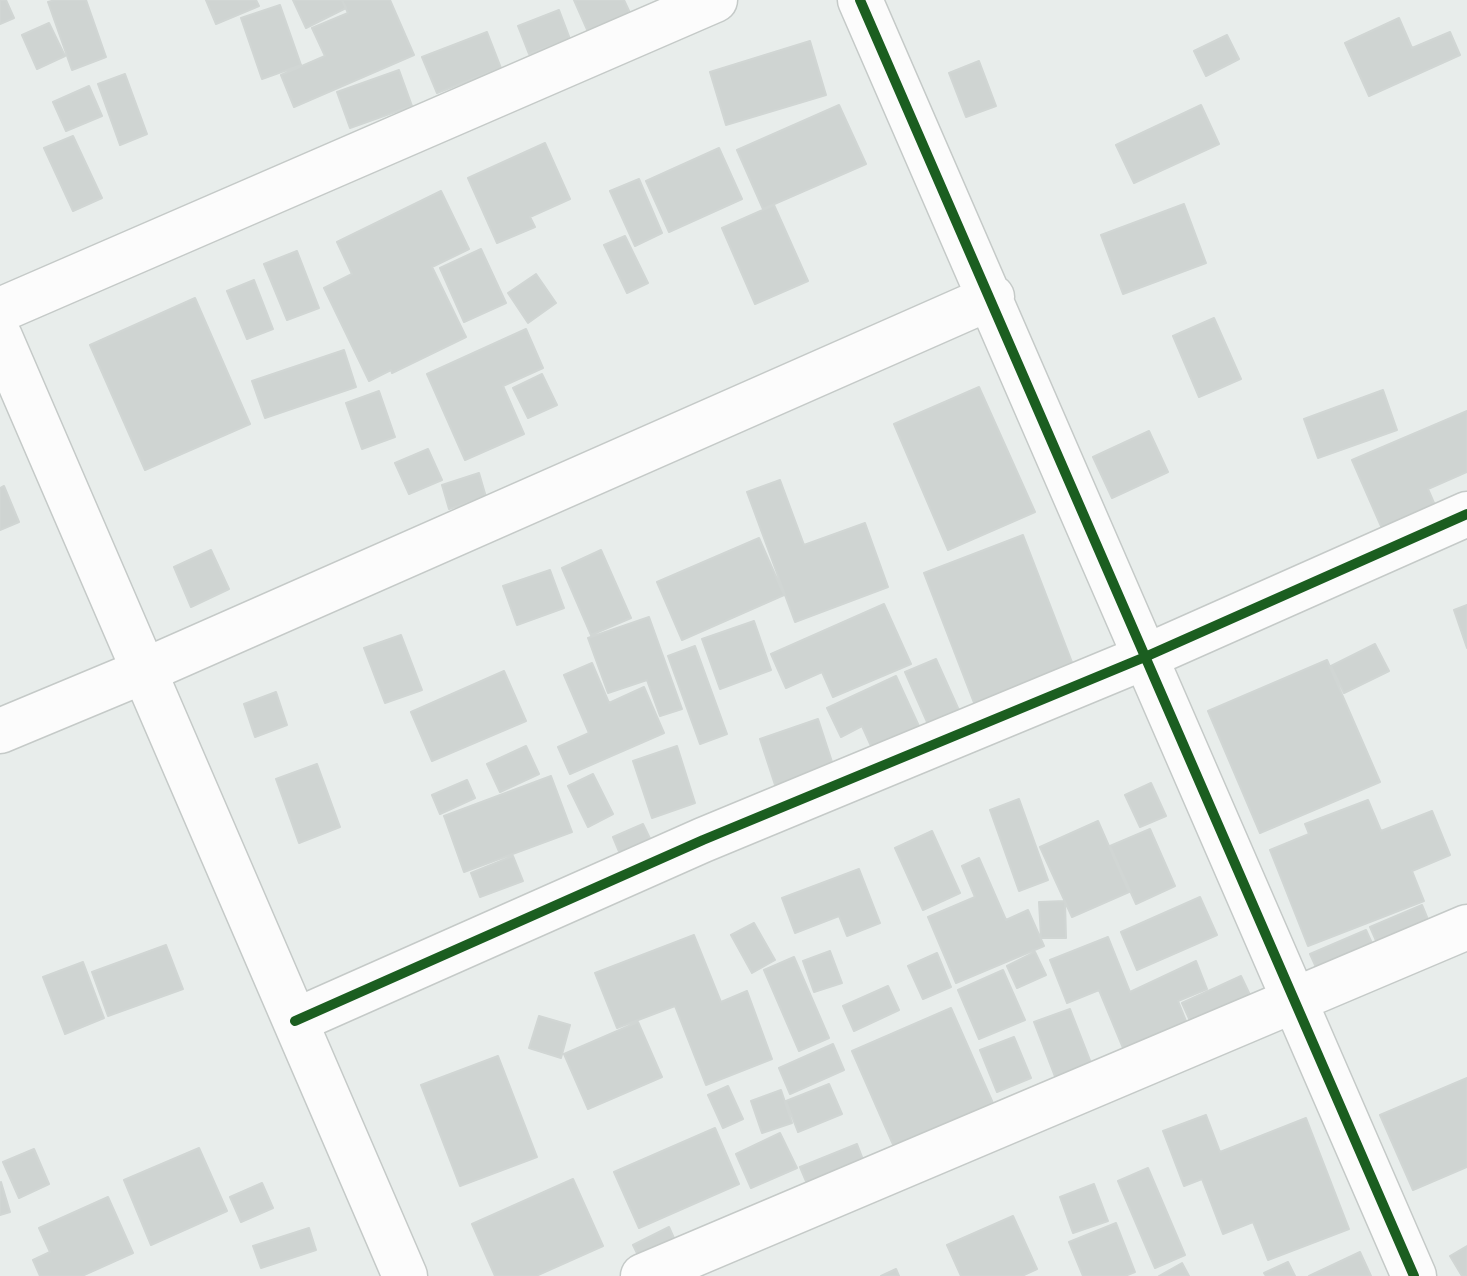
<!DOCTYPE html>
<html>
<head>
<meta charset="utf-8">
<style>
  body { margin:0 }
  canvas { display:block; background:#e8edeb }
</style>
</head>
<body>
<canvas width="1467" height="1276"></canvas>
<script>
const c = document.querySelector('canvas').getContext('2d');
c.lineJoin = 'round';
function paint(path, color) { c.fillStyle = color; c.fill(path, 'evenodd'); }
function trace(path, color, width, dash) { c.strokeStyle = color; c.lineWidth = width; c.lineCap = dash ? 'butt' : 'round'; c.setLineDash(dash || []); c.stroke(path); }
const building = new Path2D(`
  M0,0H6L14,18L0,24Z
  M55,0H86L106,57L72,70L48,2Z
  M206,0H256L259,6L216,24Z
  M293,0H342L346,8L306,28Z
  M342,0H390L414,55L294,107L281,75L325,56L312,28L348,13Z
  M574,0H624L631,15L589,34Z
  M280,5L301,65L262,79L241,18Z
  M559,10L570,39L529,54L518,26Z
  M1399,18L1412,48L1450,32L1460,55L1369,96L1345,43Z
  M49,23L65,56L37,69L22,35Z
  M487,32L501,68L437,93L422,57Z
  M1227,35L1239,59L1206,76L1194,51Z
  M810,41L826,95L726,125L710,72Z
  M979,61L996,106L966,117L949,73Z
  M399,70L412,106L350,128L337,92Z
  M125,74L147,134L120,145L98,84Z
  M89,86L102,116L66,131L53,102Z
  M839,105L866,164L763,209L737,150Z
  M1201,105L1219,144L1134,183L1116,145Z
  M73,136L102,198L73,211L44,148Z
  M545,143L570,199L530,217L535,227L497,243L468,178Z
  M719,148L742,199L669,232L646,181Z
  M639,179L662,233L635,246L610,191Z
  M441,191L469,249L432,267L466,337L392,373L391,370L369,381L324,288L352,274L337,242Z
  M1184,204L1206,263L1123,294L1101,235Z
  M774,205L808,281L755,304L722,228Z
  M625,236L648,283L627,293L604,245Z
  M481,249L506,303L464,322L440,268Z
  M297,251L319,308L287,320L264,264Z
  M536,274L556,303L528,323L508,293Z
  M254,280L273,329L247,339L227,291Z
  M195,298L250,424L145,470L90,345Z
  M1214,318L1241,379L1199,397L1173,336Z
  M526,329L543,368L503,386L524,434L465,460L427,374Z
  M344,350L356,387L265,418L252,381Z
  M542,374L557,405L528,418L513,388Z
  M979,387L1035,512L948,550L894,424Z
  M1383,390L1397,430L1318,458L1304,419Z
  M379,391L395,437L362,449L346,403Z
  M1467,411V472L1428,489L1437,510L1384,533L1352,460Z
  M1149,431L1168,472L1112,498L1093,457Z
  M428,449L442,480L409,494L395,463Z
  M479,473L486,497L449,509L442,485Z
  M780,480L804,545L865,523L888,587L795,622L747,492Z
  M4,486L19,522L0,530V488Z
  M1023,535L1075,670L976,708L924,573Z
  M759,538L784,595L682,640L657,582Z
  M211,550L229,589L191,607L174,567Z
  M601,550L631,618L591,635L562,568Z
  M550,570L564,608L517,625L503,586Z
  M884,604L911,664L833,697L822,672L786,688L771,654Z
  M1467,605V648L1454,610Z
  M649,617L682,709L660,716L647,680L608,693L588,638Z
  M754,621L771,670L720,689L702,639Z
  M401,635L422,690L385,703L364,648Z
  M1375,644L1389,671L1344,693L1331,666Z
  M695,646L727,734L700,744L668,656Z
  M936,659L962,717L931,731L905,672Z
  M1327,660L1380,782L1260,833L1208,711Z
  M592,663L609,703L644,687L664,733L570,774L558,747L589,733L564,675Z
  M504,671L526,721L432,761L411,712Z
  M896,676L923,735L876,757L862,726L841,737L827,708Z
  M276,692L287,725L255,737L244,704Z
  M818,719L834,768L776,788L760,739Z
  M526,746L539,774L500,792L487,764Z
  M677,746L695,803L652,818L633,761Z
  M317,764L340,827L299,843L276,779Z
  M593,774L613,814L588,827L568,786Z
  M551,776L572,832L464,872L444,816Z
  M467,780L475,798L440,814L432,795Z
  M1151,783L1166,816L1140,827L1125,795Z
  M1019,799L1048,880L1019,891L990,810Z
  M1368,800L1381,831L1432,811L1450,855L1412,871L1424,901L1308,946L1270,850L1309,834L1305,824Z
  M1098,821L1129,892L1072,917L1040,847Z
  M643,824L656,851L625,866L613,837Z
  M1150,829L1175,886L1136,904L1110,846Z
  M932,831L960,893L923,910L895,848Z
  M513,856L523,881L480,897L471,873Z
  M979,858L1006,920L1028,910L1044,946L956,983L928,917L975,897L962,866Z
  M859,869L880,923L847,936L839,916L795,933L782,898Z
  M1200,897L1217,935L1137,970L1121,932Z
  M1065,901L1066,938H1041L1039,902Z
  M1422,905L1436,939L1385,961L1370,927Z
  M754,923L775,960L752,973L731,935Z
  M1366,930L1381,963L1325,987L1310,954Z
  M694,935L721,1002L747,991L772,1059L706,1085L675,1006L617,1028L595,973Z
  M1108,937L1130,992L1196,961L1207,989L1178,1001L1196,1046L1133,1072L1099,990L1067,1003L1050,960Z
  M166,945L183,989L108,1016L92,972Z
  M830,951L842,983L814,992L803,961Z
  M1035,952L1046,975L1017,988L1007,966Z
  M937,953L951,987L923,999L908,966Z
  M794,957L829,1038L799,1051L764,970Z
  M83,962L104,1018L65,1034L43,977Z
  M1003,970L1025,1020L979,1039L958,990Z
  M1241,976L1261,1018L1201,1045L1182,1003Z
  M888,986L899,1010L854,1031L843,1006Z
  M951,1008L996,1110L895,1149L852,1051Z
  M1070,1009L1100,1086L1064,1100L1034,1022Z
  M539,1016L570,1025L561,1058L529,1048Z
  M638,1022L662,1077L588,1109L564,1054Z
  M1014,1037L1031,1078L997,1092L980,1050Z
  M833,1044L844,1070L790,1094L779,1068Z
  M498,1056L537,1157L460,1186L421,1085Z
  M1467,1078V1167L1413,1190L1380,1115Z
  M829,1084L842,1114L798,1132L786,1101Z
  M728,1086L743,1119L723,1128L708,1095Z
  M781,1090L792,1123L762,1133L751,1101Z
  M1206,1115L1220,1152L1306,1118L1349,1229L1268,1260L1253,1222L1223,1234L1202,1179L1184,1186L1163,1131Z
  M715,1128L739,1184L639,1228L614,1172Z
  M780,1133L797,1168L751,1188L736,1154Z
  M857,1144L872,1183L816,1205L800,1167Z
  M199,1148L227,1211L151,1245L124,1180Z
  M34,1149L49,1184L19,1198L3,1162Z
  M1148,1168L1185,1255L1155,1268L1118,1181Z
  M573,1179L603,1246L536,1276H495L472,1224Z
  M1,1182L10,1212L0,1215V1183Z
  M262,1183L273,1208L241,1222L230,1197Z
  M1094,1184L1108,1221L1073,1233L1060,1197Z
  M108,1197L133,1253L82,1276H40L33,1260L50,1252L39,1228Z
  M1013,1216L1037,1269L1022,1276H961L947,1245Z
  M1116,1223L1135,1272L1125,1276H1083L1069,1242Z
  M669,1227L686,1265L648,1276L633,1245Z
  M309,1228L316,1250L261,1268L253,1246Z
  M1467,1246V1276H1462L1450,1256Z
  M1360,1252L1371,1276H1309Z
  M1288,1262L1295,1276H1266L1264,1273Z
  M1182,1263L1189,1276H1159Z
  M896,1269L899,1276H881Z`);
const minor = new Path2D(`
  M860,0C1048,424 1226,852 1414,1276
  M0,310L715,0
  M0,337L405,1276
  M0,731L144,671L992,297
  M295,1021L703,840L1145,657L1467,514
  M643,1276L1467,927`);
const cycleway = new Path2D(`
  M860,0C1048,424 1226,852 1414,1276
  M295,1021L703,840L1145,657L1467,514`);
paint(building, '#cfd4d2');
trace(building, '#d1d6d4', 2);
trace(minor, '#c5cac8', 47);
trace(minor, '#fcfcfc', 44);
trace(cycleway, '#1b5e20', 10);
</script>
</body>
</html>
